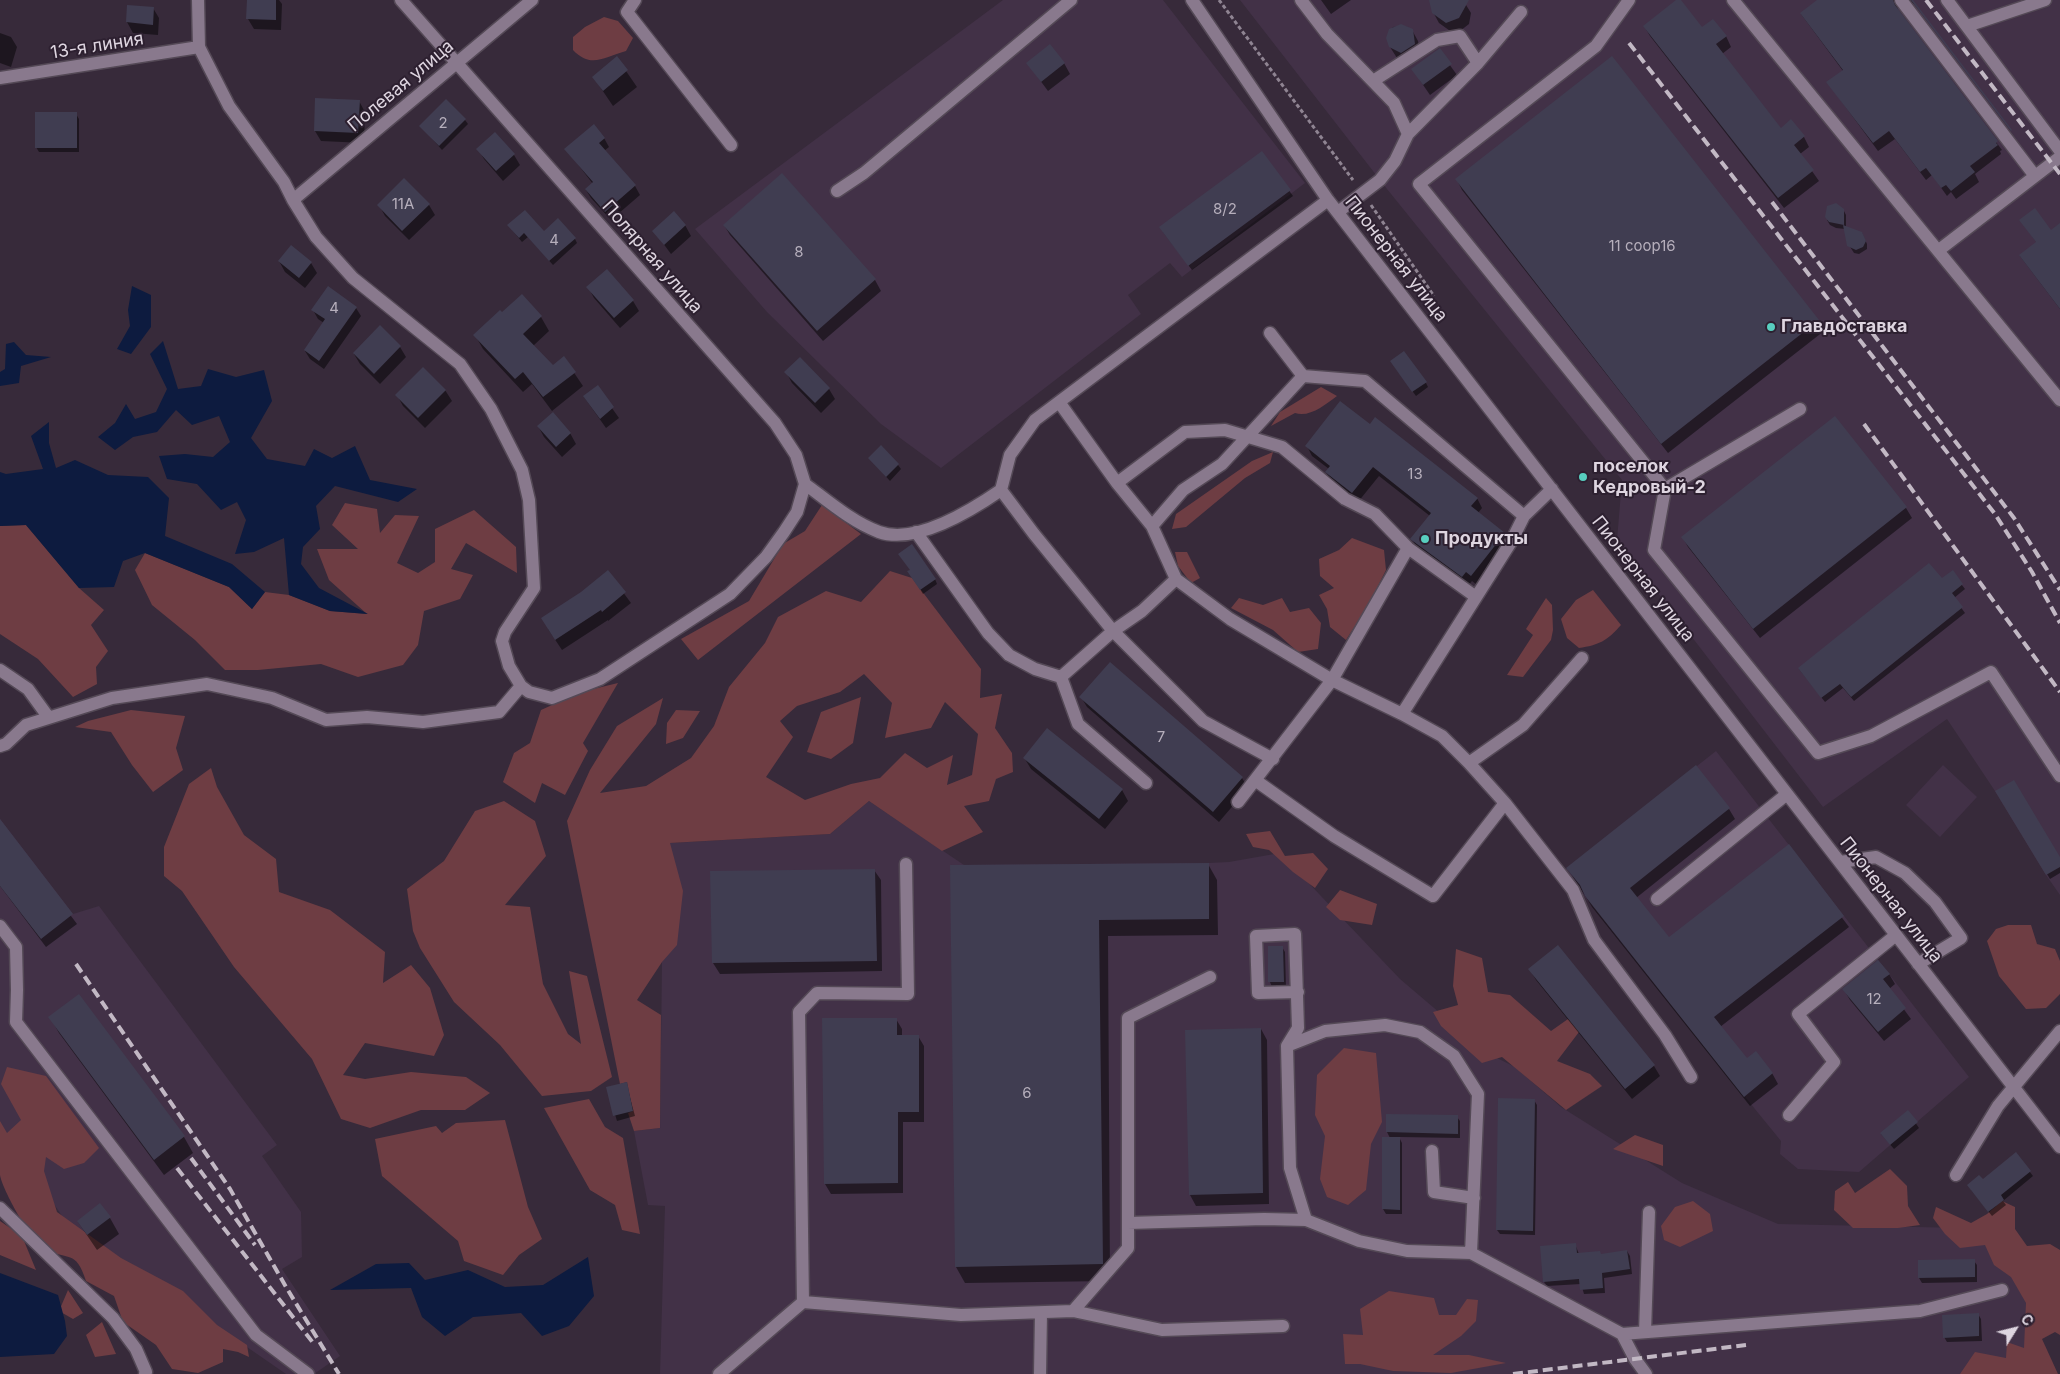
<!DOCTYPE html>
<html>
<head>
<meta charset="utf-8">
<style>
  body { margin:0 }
  #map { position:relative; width:2060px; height:1374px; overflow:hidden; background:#372a3a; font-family:Inter,sans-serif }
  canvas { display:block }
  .north { position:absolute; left:1990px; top:1304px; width:50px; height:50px; -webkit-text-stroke:4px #2d2030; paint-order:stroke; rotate:54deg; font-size:14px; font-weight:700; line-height:20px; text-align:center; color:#ded5e0 }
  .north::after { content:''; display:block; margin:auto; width:18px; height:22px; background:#ded5e0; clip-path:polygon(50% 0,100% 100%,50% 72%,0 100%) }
</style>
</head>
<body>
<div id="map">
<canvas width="2060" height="1374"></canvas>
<div class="north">С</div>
</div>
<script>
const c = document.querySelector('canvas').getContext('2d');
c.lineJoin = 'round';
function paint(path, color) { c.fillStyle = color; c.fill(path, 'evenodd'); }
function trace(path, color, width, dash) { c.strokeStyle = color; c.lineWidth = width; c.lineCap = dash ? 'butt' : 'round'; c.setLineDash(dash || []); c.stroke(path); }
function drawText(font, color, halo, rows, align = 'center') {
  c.font = font + ' Inter,sans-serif'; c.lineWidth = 4; c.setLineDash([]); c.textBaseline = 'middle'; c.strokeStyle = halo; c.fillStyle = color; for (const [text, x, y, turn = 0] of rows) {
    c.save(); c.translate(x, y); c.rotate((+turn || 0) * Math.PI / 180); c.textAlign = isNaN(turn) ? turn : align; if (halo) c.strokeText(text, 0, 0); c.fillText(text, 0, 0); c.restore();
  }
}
const built = new Path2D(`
  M1003,0H1163L1305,183L1182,277L1170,263L1128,295L1141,314L941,468L881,424L767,312L695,229Z
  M1240,0H2060V895L2046,875L1995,791L1947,719L1823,807L1617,540L1622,480L1387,189Z
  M1716,751L1969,1077L1859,1172L1798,1169L1780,1154L1781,1141L1693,1033L1564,871Z
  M1943,765L1977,797L1940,837L1906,805Z
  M869,801L964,865L1209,863L1229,862L1280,853L1400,979L1487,1053L1515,1067L1561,1107L1682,1183L1778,1224L2008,1229L2040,1360L1988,1374H660L665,1206L648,1205L634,1131L660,1128L662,962L670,843L830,834Z
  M0,819L73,914L99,906L277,1145L262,1156L301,1212L302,1257L282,1269L340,1356L314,1374H286L66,1222L0,1124Z`);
const green = new Path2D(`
  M604,17L618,21L633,38L626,51C604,57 591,69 573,50V37L585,27Z
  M1321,387L1337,396C1325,405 1309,418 1295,413L1271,426L1280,412Z
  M1273,452L1270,463L1245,478L1186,527L1172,529L1176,514L1252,461Z
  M345,503L377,509L380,533L395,515L419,516L397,563L418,573L435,562V529L474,510L516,547L517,573L466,543L451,569L473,575L460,599L424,611L418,645L403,665L358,677L321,664L258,670H225L195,640L152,605L135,570L145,553L229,587L252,609L265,592L289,595L330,611L367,614L329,580L317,549H358L332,525Z
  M822,505L861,534L698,660L681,639L749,601L783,544L805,531Z
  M26,525L79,588L104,610L91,625L108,651L96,667L97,684L73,697L38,659L0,634V526Z
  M1352,538L1384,550L1386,570L1369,604L1346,640L1330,627L1327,609L1319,595L1334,588L1320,576L1319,559L1339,550Z
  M1175,552H1187L1200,578L1191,583L1178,566Z
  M890,571L912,578L981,669L980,698L1002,694L995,728L1012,753L1013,772L996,779L989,801L964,806L983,832L942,851L869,801L830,834L670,843L683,891L677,945L662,962L637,1000L661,1015L660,1128L634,1131L628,1113L633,1111L627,1082L620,1084L567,821L590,770L617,726L663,698L656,724L600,793L646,786L691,758L714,726L729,687L765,643L778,617L826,591L861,602ZM864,674L892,703L885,738L931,728L945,702L978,734L972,775L947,785L953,755L927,768L905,753L880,778L851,784L805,800L766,777L793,737L780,721L797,706L840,692Z
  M1593,590L1621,625C1607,641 1599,645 1579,648L1567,638L1561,619L1576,600Z
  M1239,598L1263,605L1282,598L1290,612L1309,608L1321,623L1318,649L1298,652L1273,630L1231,608Z
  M1546,598L1552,605L1553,630L1551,640L1523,677L1507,675L1533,635L1526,629Z
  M618,683L583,743L588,751L565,795L542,783L535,803L503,782L514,753L530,743L541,710L581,692Z
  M861,697L853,743L831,759L807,752L821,712Z
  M131,710L185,716L176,748L183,770L153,792L132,765L111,732L75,727L88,721Z
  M676,710L700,711L683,738L666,744L667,723Z
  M211,768L217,787L244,835L276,859L279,892L330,910L385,952L383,983L411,965L430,988L444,1035L434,1056L365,1043L343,1075L365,1079L411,1072L466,1077L490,1093L465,1110H421L370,1128L341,1119L312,1059L234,967L182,891L164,876V847L189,784Z
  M504,801L535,821L546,856L505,905L530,907L543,984L568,1034L581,1044L569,971L587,976L612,1077L591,1091L542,1096L500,1045L454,1002L420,948L413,931L407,889L444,861L475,811Z
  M1270,831L1285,856L1313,853L1328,869L1315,888L1293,872L1269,850L1253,847L1246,834Z
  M1340,890L1377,904L1372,925L1340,920L1326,907Z
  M2008,925H2031L2037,944L2055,949L2060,961V994L2046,1008L2026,1009L1999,976L1987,941L1996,929Z
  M1456,949L1482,958L1488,992L1510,995L1551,1031L1568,1019L1579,1032L1557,1061L1590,1074L1602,1086L1566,1110L1502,1057L1482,1063L1441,1026L1433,1012L1458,1005L1453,986Z
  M1344,1048L1376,1053L1382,1122L1371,1144L1366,1190L1348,1205L1327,1197L1320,1179L1325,1136L1315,1115L1317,1075Z
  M7,1067L46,1076L99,1148L84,1163L64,1169L46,1157L44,1171L57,1212L121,1258L183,1291L217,1325L247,1345L249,1357L238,1352L223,1349V1362L198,1373L172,1369L156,1345L123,1322L114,1296L86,1281C76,1249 68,1261 44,1249C32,1243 2,1189 0,1175C0,1158 0,1138 0,1121L7,1133L21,1120L1,1084Z
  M589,1099L605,1127L623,1138L640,1234L622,1230L615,1205L590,1190L544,1108Z
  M505,1120L528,1207L542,1239L519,1255L503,1275L464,1261L458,1241L382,1176L375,1139L436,1126L442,1133L456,1123Z
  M1635,1135L1663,1145V1166L1613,1149Z
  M1890,1169L1907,1186L1908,1206L1920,1225L1898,1228H1853L1834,1210L1835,1191L1848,1182L1855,1193Z
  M1693,1201L1710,1214L1713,1231L1680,1247L1664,1240L1661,1226L1675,1207Z
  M2002,1201L2015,1207V1229L2027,1246L2050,1244L2060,1250V1335L2055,1332L2042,1339L2058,1374H1960L1975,1352L2006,1358L2007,1342L2024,1348L2026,1303L2011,1277L1994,1265L1985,1245L1960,1248L1945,1234L1933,1218L1936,1207L1971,1223L1987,1214Z
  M0,1221L22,1236L36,1270L0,1255Z
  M68,1290L83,1313L73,1319L59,1311Z
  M1389,1291L1434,1298L1439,1315H1456L1467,1299L1478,1300L1476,1321L1461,1336L1433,1355H1469L1506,1363L1451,1373L1393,1371L1360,1364H1345L1343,1334L1363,1335L1360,1309Z
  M102,1322L116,1354L95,1357L86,1335Z`);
const water = new Path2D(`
  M132,286L151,295V327L131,354L117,349L130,326L128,310Z
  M163,341L178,389L201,386L208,369L236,377L264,370L272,401L251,438L267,459L305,466L314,449L332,458L355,446L370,480L417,489L398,502L335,486L316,506L320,529L303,547L301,564L319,588L368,614L330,611L289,595L284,538L254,552L235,554L246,520L237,502L221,510L197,484L167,479L159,456L185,454L213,457L230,442L219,416L192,425L176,410L157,432L133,437L115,450L98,437L115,423L126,404L135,419L156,412L167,389L150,354Z
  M14,342L26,355L51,357L21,366L19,383L0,386V372L5,369L6,344Z
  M49,422V443L56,468L75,460L108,475L148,477L169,498L165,536L232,564L265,592L252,609L229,587L145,553L123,561L114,587L79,588L26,525L0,526V472L6,474L43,469L31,436Z
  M588,1257L594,1296L569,1326L542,1336L521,1313L473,1317L445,1336L422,1317L411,1288L330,1290L376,1264L409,1263L425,1280L468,1270L505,1287L543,1285Z
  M0,1273L58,1295L65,1321L67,1336L54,1354L0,1357Z`);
const shadow = new Path2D(`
  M248,0H279L282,4L281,30L254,29L248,19Z
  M1321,0H1351L1331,14Z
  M1432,0H1463L1471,13L1469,24L1460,31L1453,33L1439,23L1433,12Z
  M1678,0L1702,29L1726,36L1731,47L1722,54L1781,129L1804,137L1809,147L1800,154L1819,181L1784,208L1650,36L1644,26Z
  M1819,0H1911L1914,4L1906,0L1900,2L1897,10L2002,150L2000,151L2001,154L1975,174L1979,182L1956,199L1951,192L1947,196L1932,175L1926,180L1895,139L1878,151L1828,83L1843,71L1801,14Z
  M128,6L153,8L159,18L158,35L133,33L127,22Z
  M1405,26L1412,30L1418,41L1420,55L1408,63L1397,58L1390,47L1388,34L1393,27Z
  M0,33L11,37L17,47L11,67L0,63Z
  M1439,50L1457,75L1430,95L1419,79Z
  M617,58L637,87L613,106L594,78Z
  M1612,58L1818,321L1824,331L1668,453L1462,190L1457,180Z
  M1064,63L1070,74L1048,91L1028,64Z
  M359,101L365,112L364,143L321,141L315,131Z
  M76,114L79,119V152H39L36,147Z
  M465,120L468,124L442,150L421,126Z
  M604,138L609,147L604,151L635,186L640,195L611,220L591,198L586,190L593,184L566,149Z
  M478,149L514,155L520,165L503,181L484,159Z
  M1262,153L1293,196L1192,270L1163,232Z
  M782,174L875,280L881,291L823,341L730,235L724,225Z
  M379,205H429L435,215L409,240L385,216Z
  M1843,209L1846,215V228L1862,233L1867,244V249L1859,254L1854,253L1847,242L1845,229L1836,228L1830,225L1827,220Z
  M2021,221L2051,231L2060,224V309L2020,256L2037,243Z
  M685,225L691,236L671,254L654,231Z
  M512,230L544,233L575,239L577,243L553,265L528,237L522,242Z
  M279,261L311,263L317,273L305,288L285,272Z
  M607,271L633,301L639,311L620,328L594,298L588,287Z
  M522,296L541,317L549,331L533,346L552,367L564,358L583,386L552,411L532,384L523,392L483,349L475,335Z
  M356,308L361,316L324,369L310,359L305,351L324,323L318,319L313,310Z
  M400,347L406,357L380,384L360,364L354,354Z
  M1394,366L1426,383L1428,387L1416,396Z
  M786,372L829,389L835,399L821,413L792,383Z
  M597,387L619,418L606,428L584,397Z
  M445,390L452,401L425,428L403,406L397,395Z
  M538,426L570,433L576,444L562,457L544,437Z
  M1370,426L1477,498L1482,508L1478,513L1504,534L1510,543L1477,585L1472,581L1468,586L1417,548L1412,539L1430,516L1379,476L1358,502L1332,482L1326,472L1329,469L1312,456L1307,446Z
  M869,458L898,465L901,469L890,481Z
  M1906,508L1912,518L1760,638L1688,547L1683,538Z
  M911,571L935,579L937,584L923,594L912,576Z
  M608,572L631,603L608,621V620L562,650L548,629L582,593Z
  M1952,572L1965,589L1954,598L1965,613L1854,701L1843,688L1825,702L1799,669L1942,580Z
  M1110,663L1242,778L1248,788L1219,822L1087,707L1081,697Z
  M1048,730L1122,790L1128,801L1105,829L1031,769L1025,759Z
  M1997,792L2060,860V873L2050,879Z
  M1729,809L1735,819L1636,898L1668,939L1788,846L1849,927L1720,1027L1746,1060L1772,1073L1778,1084L1750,1106L1592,907L1568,869Z
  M0,821L77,924L46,947L0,886Z
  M1208,864L1217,880L1218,935L1108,936L1110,1281L965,1283L956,1267L952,866Z
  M874,870L881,880L882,971L720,974L713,963L712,873Z
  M1269,947H1282L1285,952L1286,987H1272L1270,982Z
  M1557,947L1654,1066L1660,1076L1632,1099L1536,980L1530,970Z
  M1889,974L1895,984L1889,989L1911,1019L1884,1041L1850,1000L1844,990Z
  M79,996L184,1137L193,1153L164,1175L59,1033L50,1017Z
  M896,1019L902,1029V1037L918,1036L924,1046V1122H903V1193L831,1194L825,1184Z
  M1261,1029L1267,1040L1269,1204L1196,1206L1190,1195L1186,1031Z
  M626,1083L635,1116L617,1121L607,1088Z
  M1534,1100L1537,1105L1535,1235L1500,1234L1497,1230Z
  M1908,1112L1919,1128L1894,1149L1881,1134Z
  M1457,1117L1460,1121V1138L1399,1137L1402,1143V1214H1386L1383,1209L1390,1138L1387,1132Z
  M2016,1154L2033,1176L2003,1201L2006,1205L1992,1216L1971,1190Z
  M110,1218L119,1234L97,1250L78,1222Z
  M1575,1244L1579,1254L1601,1255L1627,1251L1630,1256L1632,1274L1604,1278L1605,1293L1584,1294L1581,1284L1547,1286L1544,1282Z
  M1974,1261L1977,1265V1282L1922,1283L1919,1278V1262Z
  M1978,1314L1981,1319L1982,1341L1947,1342L1944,1337Z`);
const building = new Path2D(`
  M247,0H276V20L246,19Z
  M1429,0H1469L1459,18L1446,23L1432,13Z
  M1676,0H1681L1702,27L1713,19L1727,36L1716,44L1781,128L1791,119L1805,136L1794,145L1814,170L1778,198L1643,26Z
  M1817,0H1893L1895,5L1998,141L1996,143L1998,145L1970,166L1975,172L1951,191L1946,185L1941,188L1926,168L1920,172L1889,131L1873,143L1826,82L1843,70L1800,13Z
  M1911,0H1913L2012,130L2011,131Z
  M127,5L154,7L153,25L126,22Z
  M1401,24L1413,29L1415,44L1401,53L1389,47L1386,38L1389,29Z
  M1050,44L1065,63L1041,82L1026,63Z
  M1440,48L1452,64L1423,85L1411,69Z
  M617,56L628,70L603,91L592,77Z
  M1612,56L1819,320L1661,444L1455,179Z
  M315,98L360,100L358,133L314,131Z
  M446,99L466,119L439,146L419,126Z
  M35,112H77V148H35Z
  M594,124L605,138L599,143L636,185L605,212L585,189L593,182L564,149Z
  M495,132L515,154L496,171L476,149Z
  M1262,151L1291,190L1188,266L1159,227Z
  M782,173L876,279L817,331L723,225Z
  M404,178L430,204L402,231L377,205Z
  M1836,203L1844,209V225L1829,222L1825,217L1827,206Z
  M2035,208L2051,230L2060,223V309L2019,255L2036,242L2019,220Z
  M525,210L544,231L558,218L576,238L549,261L524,233L519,238L507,225Z
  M674,211L686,225L664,245L652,231Z
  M1843,225L1862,232L1866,241L1863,247L1856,250L1847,246Z
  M291,245L312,262L299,278L278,261Z
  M607,269L634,300L614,318L586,287Z
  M328,286L357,307L319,361L304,350L325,319L311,310Z
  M522,294L542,316L523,334L553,365L564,356L576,372L543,397L523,372L515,379L473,335L500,310L502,312Z
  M380,325L401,346L374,374L353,353Z
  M1404,351L1427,382L1412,392L1390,361Z
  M800,357L830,388L815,403L784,372Z
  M423,367L446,390L418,418L395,395Z
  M598,385L614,407L600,419L583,396Z
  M1340,401L1370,424L1375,417L1478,498L1471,506L1505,533L1471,576L1466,572L1462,577L1410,539L1431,513L1373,467L1352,493L1325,472L1330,466L1305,446Z
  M553,412L571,433L556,447L537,426Z
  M1835,416L1907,507L1753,629L1681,537Z
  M881,445L899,464L886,477L868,458Z
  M912,544L936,579L920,590L907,571L910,570L898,554Z
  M1929,563L1942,578L1953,570L1963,584L1952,593L1963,607L1851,697L1840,684L1821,698L1798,668Z
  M608,570L626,592L602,612L601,610L555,640L541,618L581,592Z
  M1110,662L1243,777L1213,812L1079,697Z
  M1047,728L1123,789L1099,819L1023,758Z
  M1696,765L1730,808L1630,888L1669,937L1789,844L1844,916L1714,1017L1747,1058L1756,1051L1773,1073L1744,1097L1585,896L1580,885L1566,868Z
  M2014,780L2060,857V867L2046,875L1995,791Z
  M0,819L73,914L41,939L0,886Z
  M1209,863V919L1099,920L1103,1264L955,1267L950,865Z
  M875,869L877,961L712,963L710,871Z
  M1558,945L1655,1065L1625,1089L1528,969Z
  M1268,946H1283L1284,982H1268Z
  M1878,960L1890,974L1883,979L1906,1008L1878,1032L1842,989Z
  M79,994L185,1136L154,1160L48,1017Z
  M822,1018H897V1035H919V1112H898V1183L824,1184Z
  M1261,1028L1263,1193L1189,1195L1185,1030Z
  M627,1082L633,1111L613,1116L606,1087Z
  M1498,1098L1535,1099L1533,1231L1496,1230Z
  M1908,1110L1918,1122L1890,1145L1880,1133Z
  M1386,1114L1458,1115V1134L1386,1132Z
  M1382,1137H1400V1210L1382,1209Z
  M2016,1152L2031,1171L2001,1195L2004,1200L1988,1212L1967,1185L1979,1175L1983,1179Z
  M100,1203L111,1217L87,1235L77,1221Z
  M1576,1243L1577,1253L1600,1251L1601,1254L1627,1250L1630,1269L1602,1273L1603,1288L1580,1290L1579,1279L1543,1282L1540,1246Z
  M1975,1259V1277L1918,1278V1260Z
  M1979,1313V1336L1943,1338L1942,1315Z`);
const path = new Path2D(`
  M1219,0L1353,180
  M1371,205L1434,296`);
const minor = new Path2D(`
  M198,0L199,47L229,106L284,182L293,200L316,237L353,278L460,364L491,409L522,470L529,500L534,588L505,632L502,641L509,666L521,686L529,692L552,698L600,679L730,594L766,557L784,532L797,512L805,484
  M401,0L775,423L796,455L805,484
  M635,0L627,12L731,145
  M1192,0L1328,200L2060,1147
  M1301,0L1327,34L1394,103L1408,134L1395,161L1380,180L1338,212
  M1629,0L1596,46L1419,184L1665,489L1654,550L1818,753L1871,736L1991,672L2060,776
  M1733,0L2060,400
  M1901,0L2035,176
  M1947,0L2060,151
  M1967,26L2045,0
  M0,78L199,47
  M1373,81L1437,40L1460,36L1478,63
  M1408,134L1478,63L1521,12
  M837,191L864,173L1071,0
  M293,200L532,0
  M1939,250L2060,157
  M1270,333L1303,376L1365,381L1524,516
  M1059,402L1117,483L1152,526L1176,579L1230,619L1332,680L1402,714L1442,736L1469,763L1505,803L1573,890L1594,940L1665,1035L1691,1077
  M1117,483L1185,432L1225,430L1282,447L1345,499L1375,514L1408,548L1476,597
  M805,484C828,501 852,522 879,532C916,545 972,510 1001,490
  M1665,489L1800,409
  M1152,526L1183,490L1222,464L1303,376
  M916,532L988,633L1009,655L1035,669L1061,677
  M0,670L28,689L49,718
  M1402,714L1511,542L1524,516L1552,489
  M0,746L6,744L26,725L112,698L207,684L272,698L326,720L367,717L423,722L499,712L521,686
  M1273,759L1203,721L1113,631L1034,534L1001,490L1010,455L1035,420L1328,200
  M1469,763L1523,725L1582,658
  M1255,780L1334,836L1433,896L1505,803
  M1146,783L1078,724L1061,677L1113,631L1142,611L1176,579
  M1238,802L1332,680L1408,548
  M1840,862L1876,857L1905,873L1935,902L1961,938L1918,964
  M1657,899L1787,794
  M0,926L16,947L17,990L16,1022L256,1335L308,1374
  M1298,992L1258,993L1256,936L1295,934L1298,1028L1287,1046L1290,1168L1306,1220
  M1287,1046L1325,1031L1385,1025L1420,1032L1454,1056L1478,1094L1471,1253
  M1789,1115L1834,1062L1798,1014L1896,935
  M1432,1151L1434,1192L1474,1198
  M1956,1175L1998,1106L2060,1031
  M0,1208L113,1318L136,1349L146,1372L145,1374
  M1128,1223L1264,1219L1306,1220L1359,1241L1407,1251L1471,1253L1622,1334L1920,1311L2002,1290
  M803,1302L961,1315L1073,1311L1128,1248V1018L1210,977
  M1073,1311L1162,1330L1283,1326
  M1645,1332L1649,1212
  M1622,1334L1635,1359L1646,1374
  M719,1374L803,1302L799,1012L817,993L908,994L906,864
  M1040,1374L1041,1313`);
const rail = new Path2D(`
  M1926,0L2060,174
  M1629,43L1995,514L2032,572L2060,623
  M1772,202L2014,518L2060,590
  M1864,424L2060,692
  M76,964L230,1189L286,1287L339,1374
  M191,1158L255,1245
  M177,1168L314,1344
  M1513,1374L1746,1345`);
const markers = [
  [1771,327,5,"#58cebf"],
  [1583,477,5,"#58cebf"],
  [1425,539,5,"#58cebf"]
];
const numberNames = [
  ["2",443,123],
  ["11А",403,204],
  ["8/2",1225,209],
  ["4",554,240],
  ["11 соор16",1642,246],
  ["8",799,252],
  ["4",334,308],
  ["13",1415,474],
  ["7",1161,737],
  ["12",1874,999],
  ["6",1027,1093]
];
const streetNames = [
  ["13-я линия",97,46,-9],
  ["Полевая улица",401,86,-40],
  ["Полярная улица",652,257,49],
  ["Пионерная улица",1396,259,52],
  ["Пионерная улица",1643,579,52],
  ["Пионерная улица",1891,900,52]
];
const poiNames = [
  ["Главдоставка",1781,327],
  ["поселок",1593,467],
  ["Кедровый-2",1593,488],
  ["Продукты",1435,539]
];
paint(built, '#423147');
paint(green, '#6e3d43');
paint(water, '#0d1b3f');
paint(shadow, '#0007');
paint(building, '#403d51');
trace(minor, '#544956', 15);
trace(path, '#8f8492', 3, [4, 2.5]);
trace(minor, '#89798d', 12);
trace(rail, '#c2b8c4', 4, [10, 5]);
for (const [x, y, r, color] of markers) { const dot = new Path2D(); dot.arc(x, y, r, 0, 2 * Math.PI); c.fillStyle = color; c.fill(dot); trace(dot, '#2d2030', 2); }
drawText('15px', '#b6afbc', null, numberNames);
drawText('18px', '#ded5e0', '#2d2030', streetNames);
drawText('bold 18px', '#ded5e0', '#2d2030', poiNames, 'left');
</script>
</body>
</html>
